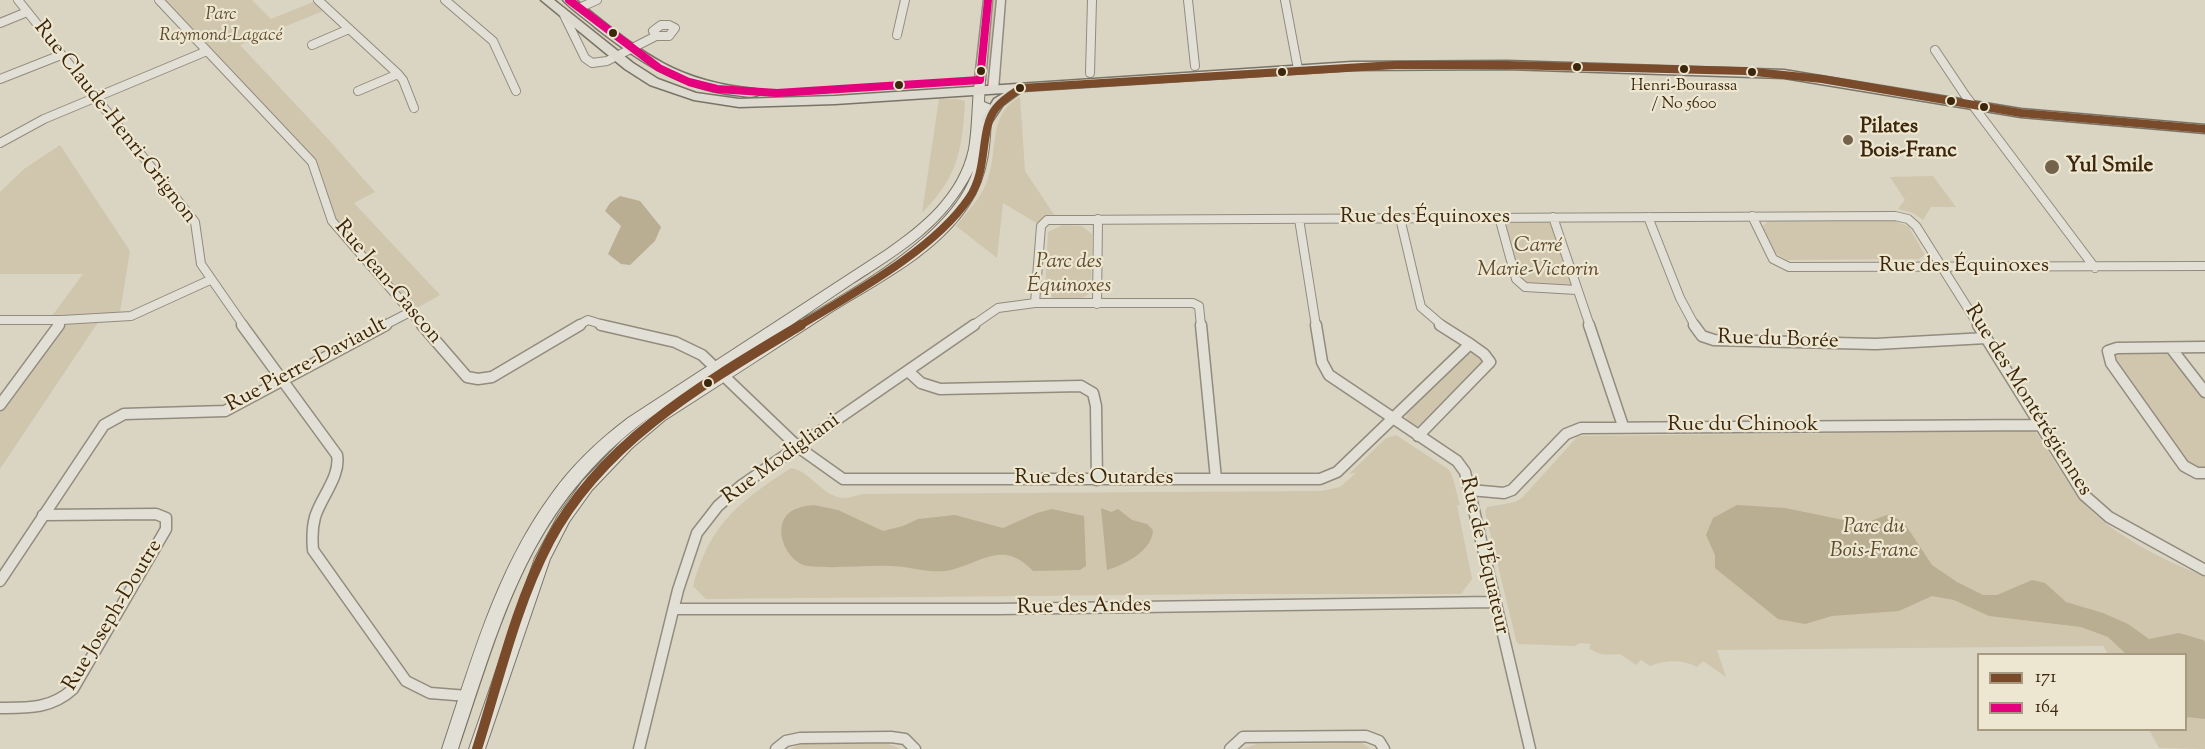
<!DOCTYPE html>
<html>
<head>
<meta charset="utf-8">
<style>
  body { margin:0 }
  #map { position:relative; width:2205px; height:749px; overflow:hidden; background:#dad4c2; font-family:"Sorts Mill Goudy",serif }
  canvas { display:block }
  .legend { position:absolute; left:1977px; top:653px; width:210px; height:78px; box-sizing:border-box; background:#ede7d1; border:2px solid #a69a82; margin:0; padding:8px 10px; list-style:none; font-size:18px; color:#3c260c }
  .legend li { display:flex; align-items:center; gap:12px; height:30px }
  .legend b { width:30px; border:2px solid #a69a82 }
</style>
</head>
<body>
<div id="map">
<canvas width="2205" height="749"></canvas>
<ul class="legend">
<li><b style="height:8px;background:#7a4b2a"></b>171</li>
<li><b style="height:8px;background:#e5007d"></b>164</li>
</ul>
</div>
<script>
const c = document.querySelector('canvas').getContext('2d');
c.lineJoin = 'round';
function paint(path, color) { c.fillStyle = color; c.fill(path, 'evenodd'); }
function trace(path, color, width, dash) { c.strokeStyle = color; c.lineWidth = width; c.lineCap = dash ? 'butt' : 'round'; c.setLineDash(dash || []); c.stroke(path); }
function drawText(font, color, halo, rows, align = 'center') {
  c.font = font + ' "Sorts Mill Goudy",serif'; c.lineWidth = 4.5; c.setLineDash([]); c.textBaseline = 'middle'; c.strokeStyle = halo; c.fillStyle = color; for (const [text, x, y, turn = 0] of rows) {
    c.save(); c.translate(x, y); c.rotate((+turn || 0) * Math.PI / 180); c.textAlign = isNaN(turn) ? turn : align; if (halo) c.strokeText(text, 0, 0); c.fillText(text, 0, 0); c.restore();
  }
}
const green = new Path2D(`
  M159,0H252L271,19L313,2L323,11L240,45L330,141L375,192L354,203L440,295L410,312L332,221L321,177Z
  M991,0H998L992,58L988,73H986L985,66Z
  M1020,97L1025,171L1055,216L1038,224L1003,203L997,258L956,226C967,212 979,200 986,184C1000,152 986,115 1020,97Z
  M939,99H957L965,101C962,152 958,176 922,213Z
  M60,145L130,251L119,318L49,320L83,274H0V192L24,169Z
  M1933,176L1956,207H1931L1923,220L1913,213L1898,209L1905,200L1890,177Z
  M1499,217H1553L1577,290L1525,287L1516,279Z
  M1769,221H1896L1909,227L1925,255L1919,259L1787,260L1773,252L1761,227Z
  M1063,225L1082,226L1092,234L1091,292L1081,299H1054L1045,291L1048,232Z
  M99,321L0,469V411L57,330L71,322Z
  M2171,348L2205,392V473L2184,466L2108,351Z
  M1470,353L1483,358L1482,364L1422,426C1415,427 1411,423 1406,418L1407,414Z
  M2035,431C2050,453 2064,479 2081,500C2106,531 2167,563 2205,576V749L2159,748L2149,730H2186V654H2108L2103,646L1717,650L1726,677L1703,661L1697,667C1683,659 1665,660 1650,666L1641,660L1636,665L1620,654C1608,655 1599,656 1589,648L1591,644L1580,643L1575,646L1518,644L1516,640L1485,512L1487,507L1515,502L1522,498L1578,436Z
  M1396,435L1448,469L1452,475L1460,505H1457L1472,579L1461,594H1239L706,599L693,586C710,523 739,502 791,468C811,471 822,497 844,498C850,498 857,495 863,494L1321,491L1340,487L1356,473L1349,474L1386,438Z
  M1362,743L1371,749H1242L1257,744Z
  M800,744H888L901,749H790Z`);
const water = new Path2D(`
  M620,196L640,201L661,227L655,241L630,265L621,264L608,254L621,226L605,211L610,203Z
  M814,505L838,510L883,531L903,526L918,519L955,515L1003,528L1037,513L1052,509L1084,516L1086,566L1080,570L1033,571C1026,564 1017,556 1006,555C985,553 965,569 945,571C926,573 909,566 890,566C863,565 836,569 808,566C789,564 773,533 786,516C792,508 804,506 814,505Z
  M1737,505L1785,508L1858,523L1870,521L1887,515L1898,519L1907,527L1932,565L1957,582L1983,595H1997L2032,580L2045,583L2066,602L2103,613L2128,624L2149,639L2179,633L2203,640L2205,642V719L2186,717V654H2126L2108,637L2081,627L1989,616L1954,600L1932,596L1899,611L1832,616L1805,624L1778,619L1715,568V555L1706,535L1713,518Z
  M1101,508L1111,512L1118,509L1132,520L1147,524L1153,530C1152,551 1126,564 1107,570Z`);
const minorFar1 = new Path2D(`
  M18,0L195,222L201,264L244,326
  M159,0L312,162L332,221L423,326
  M318,0L398,74L403,80L414,108
  M445,0L493,41L516,91
  M1188,0L1195,66
  M1285,0L1298,69
  M579,8L597,0
  M563,13L585,58L592,63L607,61L656,36
  M0,23L27,12
  M661,25H669L675,28L669,36H656L653,31Z
  M897,35L905,0
  M312,45L349,29
  M1935,50L1965,95L2095,268
  M1090,73L1092,0
  M0,79L61,55
  M358,91L398,74
  M0,143L44,119L207,51
  M1752,216L1773,259L1789,267L2205,266
  M1499,217L1516,279L1525,287L1577,290
  M1553,217L1590,326
  M1648,217L1680,298L1695,326
  M1400,218L1421,307L1443,326
  M1299,219L1316,326
  M1035,303L1041,226L1047,220L1895,216L1908,219L1916,226L1979,326
  M1097,304L1098,219
  M0,320H62L131,316L210,280
  M57,326L62,320
  M383,326L410,312
  M577,326L588,320L607,326
  M972,326L998,308L1035,303H1193L1199,306L1201,326`);
const minor = new Path2D(`
  M242,325L337,455C341,476 321,497 315,517C312,528 312,539 313,550L406,681L430,693L468,696
  M422,325L467,377L478,379L492,377L580,325
  M601,325L675,342L702,355L798,447L843,479H1320L1337,472L1470,344L1484,354L1490,362L1418,436
  M1201,325L1216,479
  M1316,325L1322,362L1329,375L1457,461L1465,472L1530,749
  M1440,325L1470,344
  M1589,325L1623,426
  M1694,325L1702,336L1714,340L1876,344L1986,338
  M1978,325L2084,495L2109,517L2205,570
  M2205,347L2117,348L2108,351L2111,363L2184,466L2197,473H2205
  M2171,348L2205,392
  M908,371L921,383L940,389L1081,386L1093,393L1096,406L1097,480
  M0,405L59,325
  M1470,490L1504,493L1512,490L1566,434L1581,428L2040,425
  M0,581L104,425L124,414L225,411L386,325
  M674,609H998L1494,602
  M0,708C28,708 51,709 73,689L166,529V518L156,514L43,515
  M639,749L678,590L697,533L718,506L742,485L974,325
  M776,749L786,741L800,738L891,737L905,739L915,749
  M1230,749L1243,737L1366,736L1379,741L1384,749`);
const tertiary = new Path2D(`
  M984,0H992L985,80L980,83L975,80Z
  M997,0H1005L998,90L993,93L988,90Z`);
const secondary = new Path2D(`
  M980,77L985,80L984,102L991,105C991,141 989,175 969,205C938,253 880,282 833,311C777,348 721,384 665,420L632,448L592,490L569,522L550,559L485,749H469L535,558L559,514L582,482L622,440L651,416C529,506 504,613 458,749H442C471,662 496,570 551,495C572,465 599,440 628,418L886,250C922,225 959,195 969,149C973,126 972,103 975,80ZM973,171C951,240 840,295 780,333C804,316 829,299 853,283C903,251 945,226 973,171Z`);
const primary = new Path2D(`
  M541,0H554L633,63L658,79L696,93L739,99L835,96L1352,62L1507,61L1784,70L2021,109L2205,125V133L2021,117L1784,78L1507,69L1352,70L1022,91L1003,105L991,123L987,124L981,120L994,99L1004,93L835,104L739,107L694,100L650,85L625,69Z
  M563,0H576C639,50 672,81 755,89L761,93C755,99 744,96 735,95C680,89 637,60 595,27C585,18 572,10 563,0Z`);
const bus1Far1 = new Path2D(`
  M799,326C852,294 934,250 969,198C989,169 979,129 996,108C1003,99 1012,94 1021,88L1395,65H1507L1745,71L1822,79L2021,113L2205,129`);
const bus1 = new Path2D(`
  M477,749C499,680 515,607 549,542C602,441 706,382 801,325`);
const bus2 = new Path2D(`
  M569,0L659,68L689,82L717,89L777,93L980,80L988,0`);
const markers = [
  [613,33,5,"#3c260c"],
  [1577,67,5,"#3c260c"],
  [1684,69,5,"#3c260c"],
  [981,71,5,"#3c260c"],
  [1282,72,5,"#3c260c"],
  [1752,72,5,"#3c260c"],
  [899,85,5,"#3c260c"],
  [1020,88,5,"#3c260c"],
  [1951,101,5,"#3c260c"],
  [1984,107,5,"#3c260c"],
  [1848,140,6,"#73634c"],
  [2052,167,8,"#73634c"],
  [708,383,5,"#3c260c"]
];
const farBusnames = [
  ["Henri-Bourassa",1684,87],
  ["/ No 5600",1684,105]
];
const farParknames = [
  ["Parc",221,16],
  ["Raymond-Lagacé",221,37]
];
const streetNames = [
  ["Rue Claude-Henri-Grignon",114,123,52],
  ["Rue des Équinoxes",1425,218],
  ["Rue des Équinoxes",1964,267],
  ["Rue Jean-Gascon",387,283,50],
  ["Rue du Borée",1778,341,2],
  ["Rue Pierre-Daviault",307,366,-28],
  ["Rue des Montérégiennes",2027,401,58],
  ["Rue du Chinook",1743,426],
  ["Rue Modigliani",782,460,-36],
  ["Rue des Outardes",1094,479],
  ["Rue de l'Équateur",1483,556,77],
  ["Rue des Andes",1084,608,-1],
  ["Rue Joseph-Doutre",114,616,-59]
];
const poiNames = [
  ["Pilates",1860,128],
  ["Bois-Franc",1860,152],
  ["Yul Smile",2066,167]
];
const parkNames = [
  ["Carré",1538,247],
  ["Marie-Victorin",1538,271],
  ["Parc des",1069,263],
  ["Équinoxes",1069,287],
  ["Parc du",1874,528],
  ["Bois-Franc",1874,552]
];
paint(green, '#d0c6ad');
paint(water, '#b9ae92');
trace(minorFar1, '#928b7e', 10);
trace(minor, '#928b7e', 13);
trace(tertiary, '#928b7e', 3);
trace(secondary, '#7a7467', 2);
trace(primary, '#7a7467', 3);
trace(minorFar1, '#e2e0d6', 8);
trace(minor, '#e2e0d6', 10);
paint(tertiary, '#e2e0d6');
paint(secondary, '#e2e0d6');
paint(primary, '#dddad0');
trace(bus1Far1, '#7a4b2a', 8);
trace(bus1, '#7a4b2a', 10);
trace(bus2, '#e5007d', 8);
for (const [x, y, r, color] of markers) { const dot = new Path2D(); dot.arc(x, y, r, 0, 2 * Math.PI); c.fillStyle = color; c.fill(dot); trace(dot, '#ede7d1', 2); }
drawText('16px', '#3c260c', '#ede7d1', farBusnames);
drawText('italic 18px', '#5f4b30', '#ede7d1', farParknames);
drawText('21px', '#3c260c', '#ede7d1', streetNames);
drawText('bold 21px', '#3c260c', '#ede7d1', poiNames, 'left');
drawText('italic 21px', '#5f4b30', '#ede7d1', parkNames);
</script>
</body>
</html>
